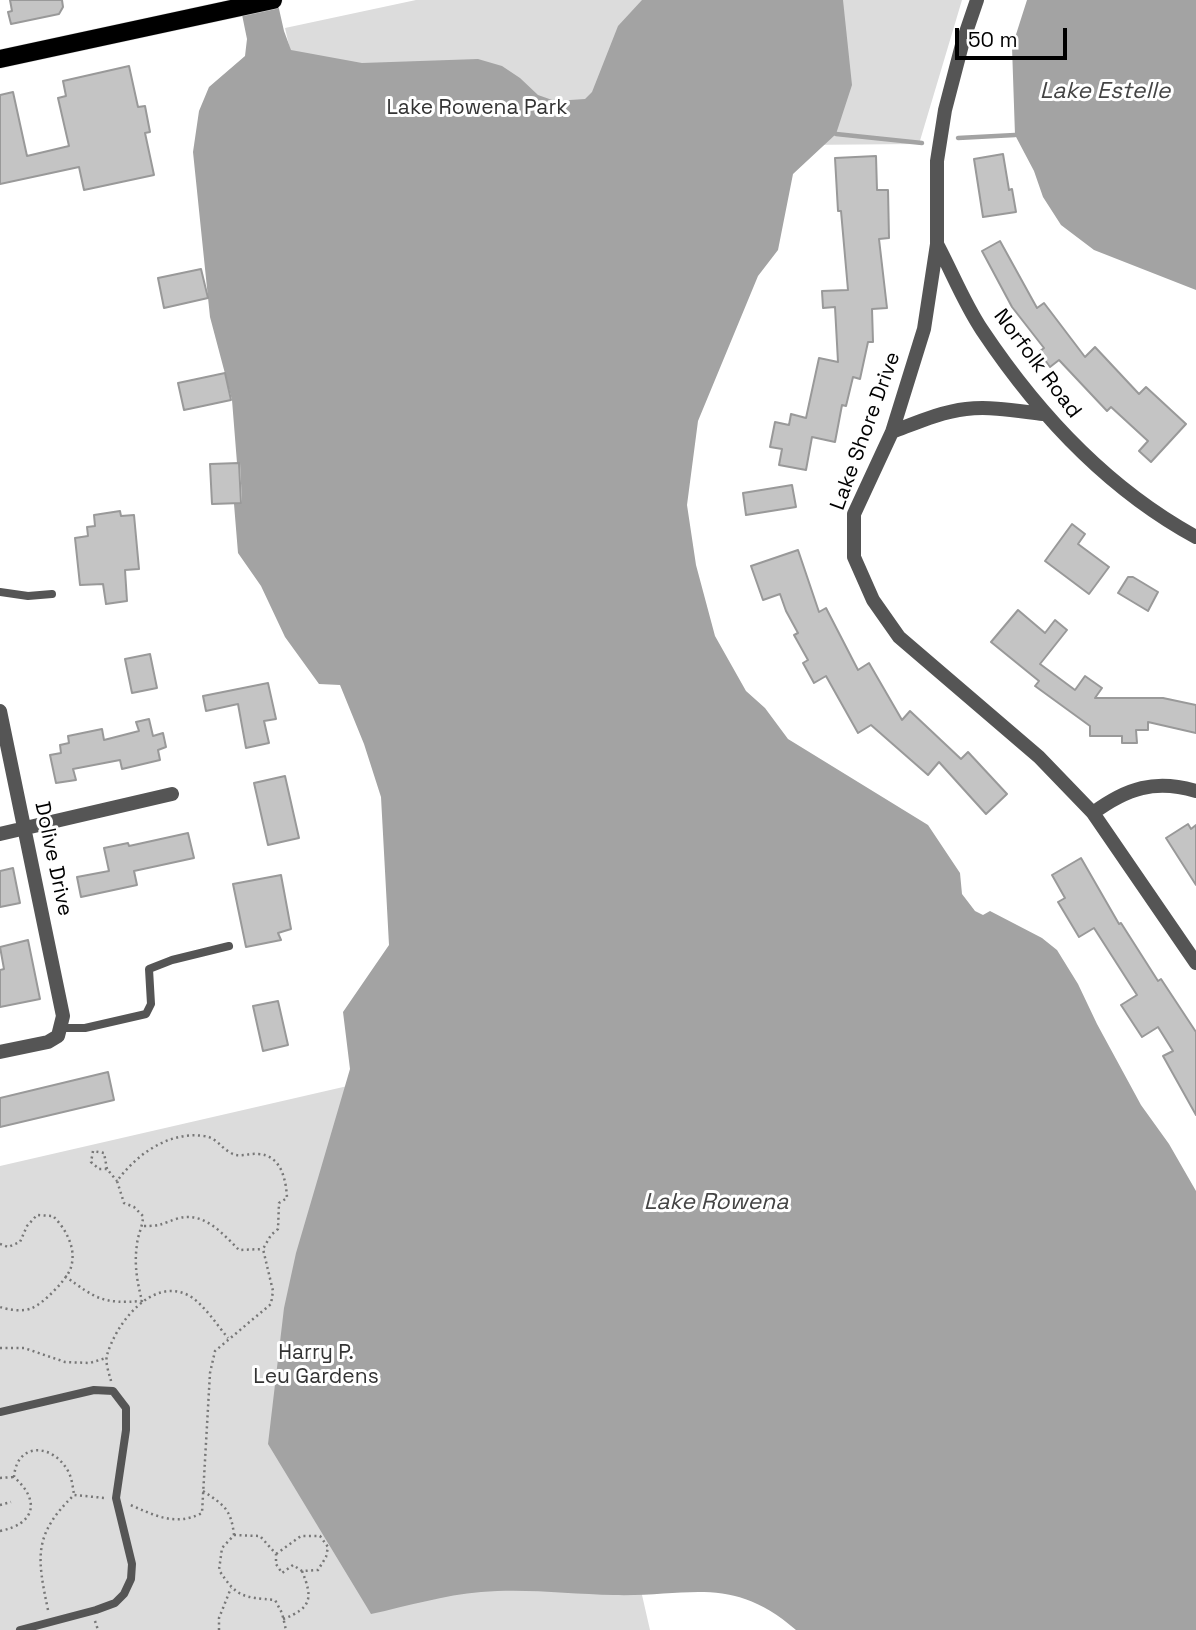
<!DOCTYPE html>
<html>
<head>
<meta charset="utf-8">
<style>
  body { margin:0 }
  #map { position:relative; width:1196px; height:1630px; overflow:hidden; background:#fff; font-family:"Space Grotesk",sans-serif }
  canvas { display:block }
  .scale { position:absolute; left:955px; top:28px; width:112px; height:32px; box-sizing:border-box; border:4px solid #000; border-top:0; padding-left:9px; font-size:21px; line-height:24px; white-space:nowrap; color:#000; -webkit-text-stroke:5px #fff; paint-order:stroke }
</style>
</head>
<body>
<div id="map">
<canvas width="1196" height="1630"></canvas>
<div class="scale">50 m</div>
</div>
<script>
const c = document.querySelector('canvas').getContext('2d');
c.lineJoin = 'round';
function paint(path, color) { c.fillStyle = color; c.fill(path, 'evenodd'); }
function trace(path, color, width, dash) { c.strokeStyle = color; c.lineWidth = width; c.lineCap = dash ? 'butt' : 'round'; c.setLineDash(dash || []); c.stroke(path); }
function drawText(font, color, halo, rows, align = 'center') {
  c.font = font + ' "Space Grotesk",sans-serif'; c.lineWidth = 6; c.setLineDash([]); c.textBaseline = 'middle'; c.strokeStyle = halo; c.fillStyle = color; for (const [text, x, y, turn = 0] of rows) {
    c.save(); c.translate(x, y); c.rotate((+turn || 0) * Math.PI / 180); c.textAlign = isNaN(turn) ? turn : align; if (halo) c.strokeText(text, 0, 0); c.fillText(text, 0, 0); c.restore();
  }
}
const green = new Path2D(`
  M416,0H962L919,144L799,145L308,127L285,28Z
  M517,1047L650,1630H0V1166Z`);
const water = new Path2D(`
  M239,0H277L284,31L291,50L362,63L478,59L502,66L520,78L538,95L555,101L585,99L592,92L618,26L642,0H843L852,85L836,134L793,174L778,250L758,276L698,421L687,505L696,565L715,636L746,691L765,708L788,739L928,825L960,873L962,894L975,911L983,915L990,911L1042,938L1057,950L1078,984L1097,1024L1141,1105L1169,1144L1196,1191V1630H796C732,1574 689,1597 614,1595C570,1594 525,1588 481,1592C444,1595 408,1606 371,1614L268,1444L284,1308L296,1253L350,1069L343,1012L389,945L381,797L364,744L340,685L319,684L285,637L261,586L238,553L234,504L242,503L240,463H237L232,400L210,317L193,152L199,111L209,87L245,56L247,39Z
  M1027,0H1196V290L1094,250L1061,225L1043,197L1034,171L1015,135L1012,47Z`);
const stream = new Path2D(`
  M836,134L922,143
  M958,138L1015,135`);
const building = new Path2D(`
  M10,0H62L63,7L59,14L11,24L8,12L12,11Z
  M129,66L138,107L145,106L150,132L145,133L154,175L84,190L79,167L0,184V95L13,92L27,156L69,146L58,98L66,96L63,81Z
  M1003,154L1009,190L1012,189L1016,212L983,217L974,159Z
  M876,156L877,190H888L889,238L879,239L887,308L872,309L873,342H868L860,379L853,377L846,406L842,405L835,442L812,437L806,470L779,465L782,449L770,447L775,422L789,425L791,414L806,418L819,358L838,362L835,307L823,308L822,291L848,290L841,211H838L835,158Z
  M1000,241L1037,308L1044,303L1085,357L1095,347L1139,394L1146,387L1186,424L1151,462L1139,451L1148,441L1111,407L1107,411L1059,360L1050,367L1039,352L1044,348L1012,307L982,251Z
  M201,269L208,298L164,308L158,278Z
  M225,373L231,400L184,410L178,383Z
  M239,463L241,503L212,504L210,464Z
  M792,485L796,507L746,515L743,493Z
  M120,511L121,516L134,515L139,569L125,570L127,601L106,604L103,584L80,585L75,538L88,536L87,527L95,526L94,515Z
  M1072,524L1085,534L1078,544L1109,567L1089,594L1045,561Z
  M798,550L819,612L826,608L858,670L869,663L902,720L910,711L961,759L968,752L1007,794L986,814L939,762L928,775L871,725L858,733L826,676L814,683L803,663L808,660L794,635L798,633L786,611L780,594L763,600L751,566Z
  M1128,577H1133L1158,592L1148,611L1118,593Z
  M1018,610L1045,633L1055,620L1067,630L1040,664L1075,690L1085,676L1102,688L1095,698H1163L1196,705V733L1148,722V730H1136L1137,743H1122V736H1090V726L1035,686L1039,681L991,642Z
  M150,654L157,688L132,693L125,659Z
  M268,683L276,719L264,721L269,743L246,748L238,704L206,711L203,696Z
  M149,719L153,736L163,733L166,747L158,750L160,760L122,769L120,760L73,769L76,780L56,783L50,755L61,753L60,745L69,743L68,736L102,729L104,740L139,731L136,722Z
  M285,776L299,838L268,845L254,783Z
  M1188,824L1191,829L1196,825V885L1166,838Z
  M188,833L194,858L134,871L137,885L81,897L77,877L109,871L104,848L128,843L129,846Z
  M1081,858L1119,924L1121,923L1158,981L1161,979L1196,1032V1115L1163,1056L1173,1051L1158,1027L1142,1037L1121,1005L1137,995L1094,928L1079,937L1058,902L1065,898L1052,875Z
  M13,868L20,903L0,907V871Z
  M281,875L291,929L278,933L281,940L246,947L233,884Z
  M28,940L40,999L0,1007V970L4,969L0,947Z
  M278,1001L288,1045L263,1051L253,1006Z
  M108,1072L114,1100L0,1127V1098Z`);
const path = new Path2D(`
  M107,1169L104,1153L93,1151L91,1162L99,1169H107L117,1181
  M144,1226C161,1226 161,1224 176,1219C203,1210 222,1233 239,1250L263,1249
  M0,1244L8,1247L20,1242L27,1226L37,1215L53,1216C66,1229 78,1250 70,1270C65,1281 43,1304 32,1308C23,1312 9,1310 0,1307
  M65,1276C96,1299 103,1304 142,1301C137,1281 134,1265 137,1244C138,1234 143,1226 143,1216L134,1207L124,1203L117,1181C137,1154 169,1131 204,1136C216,1137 221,1148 231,1153C239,1158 249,1153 258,1154C281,1155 286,1179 287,1198L279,1203L278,1229L271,1235L263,1249L273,1291L271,1304L215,1351L210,1373L202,1513C175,1527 154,1515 128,1504
  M0,1348H24L65,1362L90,1363L106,1358
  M111,1381C109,1373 105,1363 107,1355C116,1324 151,1277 188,1295C203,1303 217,1325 228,1338
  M0,1478L14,1477
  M203,1491C224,1505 231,1509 234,1535L222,1548L219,1570C237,1598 243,1597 275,1600L282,1613L286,1630
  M0,1505L11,1502
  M0,1531C35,1524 41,1501 14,1477C17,1440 55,1444 69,1473C72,1479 73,1488 74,1495
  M234,1535L260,1536L276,1554V1564L282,1573L293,1565L302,1571L318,1570L326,1557L328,1547L320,1536H301L276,1554
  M48,1610C37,1557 33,1535 74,1495L105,1498
  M283,1619C312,1608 313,1598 302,1571
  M95,1621L98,1630
  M219,1630V1618L231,1588`);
const lane = new Path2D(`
  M0,592L28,596L52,594
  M60,1028H85L146,1014L151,1004L149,969L172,960L229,946
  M0,1412L94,1390L113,1391L126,1408V1430L116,1498L132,1564L131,1579L124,1594L115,1603L96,1610L20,1630`);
const street = new Path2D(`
  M977,0L963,41L945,110L937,161V244L924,329L892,432L854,514V557L873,600L899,637L1039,757L1093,813L1196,963
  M937,244C952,272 964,303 982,330C1038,414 1106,488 1196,537
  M892,432C916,423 940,412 966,409C991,406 1018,411 1043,414
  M0,711L63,1016L58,1036L48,1042L0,1052
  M1093,813C1127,788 1155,779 1196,791
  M0,834L172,794`);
const primary = new Path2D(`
  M0,59L273,0`);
const parkNames = [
  ["Lake Rowena Park",477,108],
  ["Harry P.",316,1353],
  ["Leu Gardens",316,1377]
];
const streetNames = [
  ["Norfolk Road",1037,364,53],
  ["Lake Shore Drive",866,431,-70],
  ["Dolive Drive",53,859,78]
];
const waterNames = [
  ["Lake Estelle",1105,92],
  ["Lake Rowena",716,1203]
];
paint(green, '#dcdcdc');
paint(water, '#a3a3a3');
trace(stream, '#a3a3a3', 4.5);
paint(building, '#c4c4c4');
trace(building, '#999', 2);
trace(primary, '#dbdbdb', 19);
trace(path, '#777', 2.5, [2, 3.5]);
trace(lane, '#555', 8);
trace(street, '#555', 14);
trace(primary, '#000', 18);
drawText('21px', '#333', '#fff', parkNames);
drawText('21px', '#000', '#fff', streetNames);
drawText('italic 23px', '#444', '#fff', waterNames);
</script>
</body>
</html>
